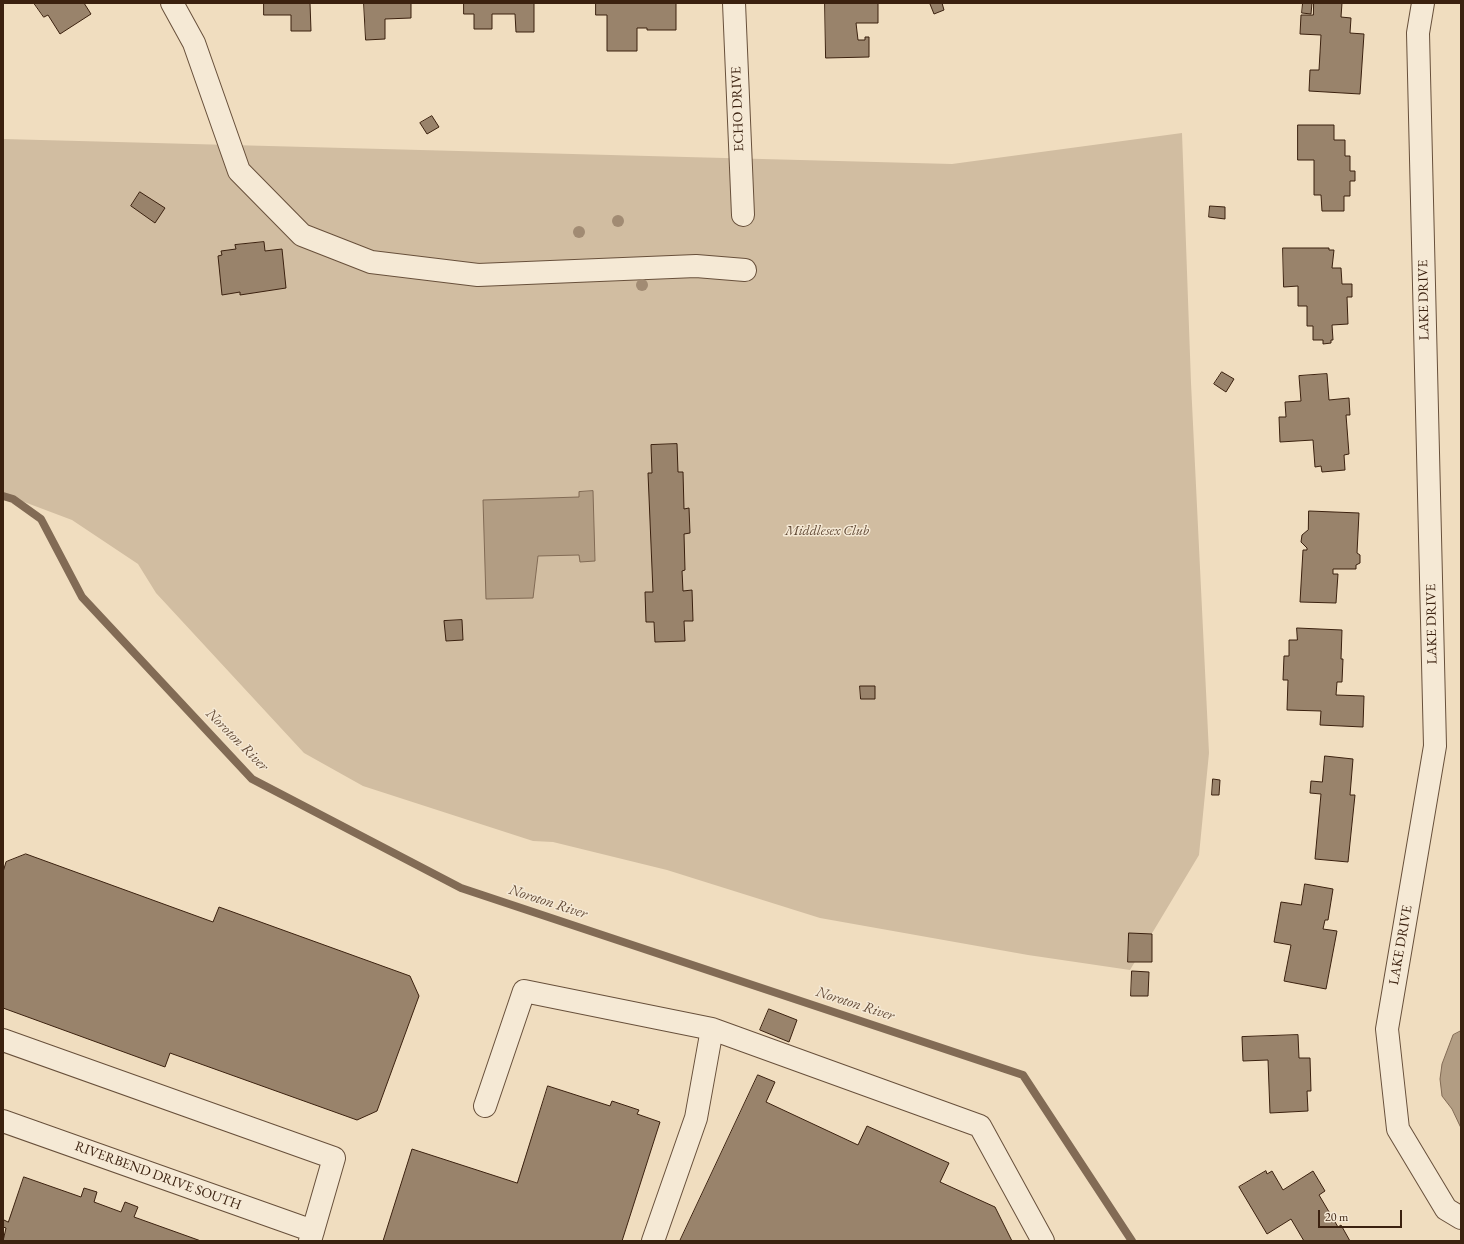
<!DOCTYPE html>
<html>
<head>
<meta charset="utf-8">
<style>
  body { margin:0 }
  #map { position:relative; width:1464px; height:1244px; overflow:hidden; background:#f0ddbf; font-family:"EB Garamond",serif }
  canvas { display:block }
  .frame { position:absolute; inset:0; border:4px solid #3b210f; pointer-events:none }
  .scale { position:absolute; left:1318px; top:1210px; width:84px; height:18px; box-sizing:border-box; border:2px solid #3b210f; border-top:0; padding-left:5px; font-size:12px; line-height:14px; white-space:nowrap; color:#3b210f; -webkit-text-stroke:3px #f5e9d5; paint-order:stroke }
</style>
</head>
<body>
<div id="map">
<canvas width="1464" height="1244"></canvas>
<div class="frame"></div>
<div class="scale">20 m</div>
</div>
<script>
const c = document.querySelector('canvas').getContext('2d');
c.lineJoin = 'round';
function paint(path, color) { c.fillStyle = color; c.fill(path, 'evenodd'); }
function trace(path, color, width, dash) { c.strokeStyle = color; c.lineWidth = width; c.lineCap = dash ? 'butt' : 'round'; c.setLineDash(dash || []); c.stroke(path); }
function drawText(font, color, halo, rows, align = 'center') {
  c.font = font + ' "EB Garamond",serif'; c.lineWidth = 3; c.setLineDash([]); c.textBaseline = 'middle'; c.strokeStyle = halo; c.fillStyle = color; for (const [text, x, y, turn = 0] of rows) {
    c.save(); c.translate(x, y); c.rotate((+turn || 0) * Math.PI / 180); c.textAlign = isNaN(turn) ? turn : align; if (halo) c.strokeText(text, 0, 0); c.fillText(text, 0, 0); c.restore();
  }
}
const green = new Path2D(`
  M1182,133L1191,383L1209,753L1199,855L1130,970L1028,955L820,918L667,870L553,842L533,841L363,786L304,753L156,593L138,564L72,520L3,494V139L952,164Z`);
const water = new Path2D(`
  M593,491L595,561L580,562L579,555L538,556L533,598L486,599L483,500L579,497V492Z
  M1461,1031V1128L1452,1109L1442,1096L1440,1079L1442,1064L1453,1035Z`);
const stream = new Path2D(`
  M3,496L13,499L41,519L82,597L252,779L461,888L1023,1075L1132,1241`);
const building = new Path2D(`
  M34,3H84L91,14L60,34L48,15L44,17Z
  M264,3H310L311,31H291V15H264Z
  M364,3H411V18L385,19V39L366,40Z
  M464,3H534V32H516L515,14H492V29H474V14H464Z
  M596,3H676V30H647V28H637V51H607V15H596Z
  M825,3H878V23H856L858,40H865V37H869V57L826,58Z
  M934,3H942L944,10L934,14L930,4Z
  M1303,3H1312L1311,14L1302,13Z
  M1314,3H1342L1341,17L1351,18L1350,33L1364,34L1360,94L1309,91L1310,70H1319L1321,35L1300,34L1301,15H1313Z
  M432,116L439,127L427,134L420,123Z
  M1298,125H1334V140H1345V156H1350V171H1355V181H1350V196H1344V211H1322L1321,195H1314V160H1298Z
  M140,192L165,208L155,223L131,206Z
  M1210,206L1225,207V219L1209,217Z
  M264,242L265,251L282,249L286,288L240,295V292L222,295L218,256L222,255L221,251L236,249L235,245Z
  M1283,248H1329V250H1334L1332,268H1341L1342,284H1352V297H1347L1348,324L1332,325L1333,340H1331V343L1323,344V340H1313V326H1307V306H1298V286L1284,287Z
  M1222,372L1234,379L1226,392L1214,384Z
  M1327,374L1329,400L1349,398L1350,415H1346L1349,454L1344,455L1345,470L1322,472L1321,466L1315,467L1313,440L1280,442L1279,417H1286L1285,402L1301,401L1299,376Z
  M677,444L678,472H683L684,509L689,508L690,533L684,534L685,570L682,571L683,591L692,590L693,621H684L685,641L655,642L654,622H646L645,592H653L648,473H652L651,445Z
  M1309,511L1359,513L1357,553L1360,555V563L1356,565V569H1333V574H1338L1336,603L1300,602L1303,550H1307V548L1301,542L1302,535L1308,530Z
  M462,620L463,640L446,641L444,621Z
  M1297,628L1342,630L1341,659H1343L1342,682H1337L1336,695L1364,696L1363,727L1320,725L1321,711L1287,710L1288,680H1283L1284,656H1289V640H1297Z
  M860,686H875V699H861Z
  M1325,756L1353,759L1350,795H1355L1348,862L1315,859L1321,794L1310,793L1311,781L1322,782Z
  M1213,779L1220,780L1219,795H1212Z
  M26,854L213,922L219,907L410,976L419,996L377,1111L357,1120L170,1053L165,1067L3,1008V872L6,862Z
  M1305,884L1333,889L1328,920H1325L1323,929L1337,931L1326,989L1284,981L1291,945L1274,942L1281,902L1301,905Z
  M1129,933L1152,934V962H1128Z
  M1132,971L1149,972L1148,996H1131Z
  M769,1009L797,1020L789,1042L760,1030Z
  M1298,1035L1299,1058H1310L1311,1091H1307L1308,1111L1270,1113L1268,1060L1243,1061L1242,1037Z
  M758,1075L775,1082L766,1102L858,1145L867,1126L949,1163L940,1182L995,1207L1012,1241H680Z
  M548,1086L610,1106L612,1101L639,1110L637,1114L660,1122L622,1241H383L412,1149L517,1183Z
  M1266,1171L1267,1174L1272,1171L1283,1190L1313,1171L1325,1191L1319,1195L1338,1227L1341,1225L1350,1241H1304L1291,1219L1267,1234L1239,1187Z
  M24,1177L81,1197L84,1188L97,1192L94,1202L121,1212L125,1202L138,1207L134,1217L201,1241H3L6,1228L3,1227V1222L4,1220L8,1222Z`);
const minor = new Path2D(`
  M172,3L194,43L239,171L302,235L371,262L478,275L696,266L745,270
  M734,3L743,215
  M1423,3L1418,33L1435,746L1387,1029L1398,1129L1446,1209L1461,1218
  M3,1040L334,1158L310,1241
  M485,1106L524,991L712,1029L980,1126L1043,1241
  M3,1121L313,1231
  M653,1241L696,1118L712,1029`);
const trees = [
  [618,221],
  [579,232],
  [642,285]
];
const streetNames = [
  ["ECHO DRIVE",738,109,-92],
  ["LAKE DRIVE",1424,300,-91],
  ["LAKE DRIVE",1432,624,-91],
  ["LAKE DRIVE",1401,945,-80],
  ["RIVERBEND DRIVE SOUTH",158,1176,20]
];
const parkNames = [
  ["Middlesex Club",827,531]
];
const waterNames = [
  ["Noroton River",237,740,45],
  ["Noroton River",548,902,18],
  ["Noroton River",855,1004,18]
];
paint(green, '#d1bda1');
paint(water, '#b29d83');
trace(water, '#826b55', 1);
trace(stream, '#826b55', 8);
paint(building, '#99836b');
trace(building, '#3b210f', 1);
trace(minor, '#68503b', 24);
trace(minor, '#f5e9d5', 22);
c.fillStyle = '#a18b73';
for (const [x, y] of trees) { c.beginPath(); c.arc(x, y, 6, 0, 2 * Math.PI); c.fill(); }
drawText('14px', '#3b210f', '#f5e9d5', streetNames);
drawText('italic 14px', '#604834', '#f5e9d5', parkNames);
drawText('italic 15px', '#654c38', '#f5e9d5', waterNames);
</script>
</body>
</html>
